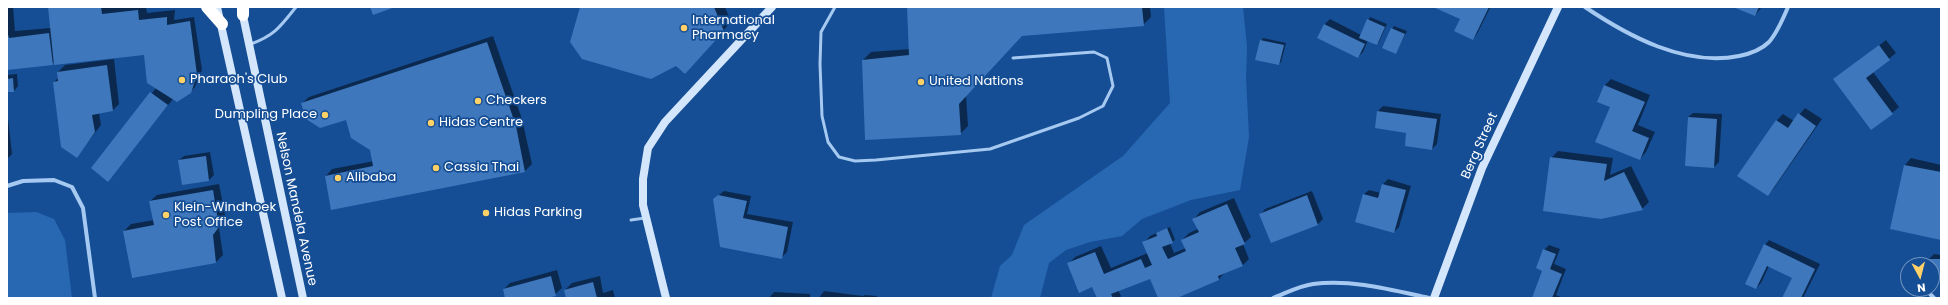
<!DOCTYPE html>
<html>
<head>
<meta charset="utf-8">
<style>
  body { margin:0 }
  #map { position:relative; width:1948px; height:305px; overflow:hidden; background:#154e95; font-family:Poppins,sans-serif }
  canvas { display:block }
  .frame { position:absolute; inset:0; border:8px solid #fff; pointer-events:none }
  .north { position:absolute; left:1900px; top:257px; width:40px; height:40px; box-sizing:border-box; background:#154e95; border:1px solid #7395bf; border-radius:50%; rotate:173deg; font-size:11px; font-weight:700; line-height:16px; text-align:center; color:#fff }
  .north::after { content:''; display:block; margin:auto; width:14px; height:18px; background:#ffd166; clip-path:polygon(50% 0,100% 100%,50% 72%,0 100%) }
</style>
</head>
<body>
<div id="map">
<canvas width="1948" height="305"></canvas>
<div class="frame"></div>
<div class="north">N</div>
</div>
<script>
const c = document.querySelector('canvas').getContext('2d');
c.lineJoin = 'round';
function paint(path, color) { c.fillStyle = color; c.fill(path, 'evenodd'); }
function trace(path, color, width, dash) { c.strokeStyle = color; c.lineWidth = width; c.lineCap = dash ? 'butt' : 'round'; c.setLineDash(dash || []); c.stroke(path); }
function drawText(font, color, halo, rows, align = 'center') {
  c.font = font + ' Poppins,sans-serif'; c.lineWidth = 3.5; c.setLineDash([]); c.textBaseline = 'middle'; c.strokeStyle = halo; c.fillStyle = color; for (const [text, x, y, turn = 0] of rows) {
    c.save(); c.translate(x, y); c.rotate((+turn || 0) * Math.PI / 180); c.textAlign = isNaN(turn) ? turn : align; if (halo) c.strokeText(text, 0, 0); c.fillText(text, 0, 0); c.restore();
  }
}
const green = new Path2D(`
  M1164,7H1243L1247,47L1246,78L1249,137L1240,190L1191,200L1142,219L1122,236L1090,242L1066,250L1049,263L1040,298H991L1000,266L1012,255L1024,225L1123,156L1170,103Z
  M36,212L54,219L65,240L72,298H7V213Z`);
const shadow = new Path2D(`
  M13,7L15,31L51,28L49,7H146L147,13L175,10L174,20L194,17L202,70L195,87L190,92L173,99L108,180L92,168L156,88L145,54L55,61L52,64L7,69V8Z
  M581,7H725L731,22L692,65H677Z
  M908,7H1150L1151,17L1143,25L1022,35L966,95L968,126L960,134L863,60L871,52L910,49Z
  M1436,7H1488L1490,8L1477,34L1473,39L1461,19Z
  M1734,7H1762L1755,15Z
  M1370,17L1387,24L1379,42L1377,44L1368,40L1363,52L1358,57L1318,38L1325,24L1330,19L1361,35Z
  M1394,26L1407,31L1396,53L1392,29Z
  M493,36L522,119L532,164L525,171L332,209L326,176L332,169L374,161L371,149L347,119L302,103L309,97Z
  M1263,38L1286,43L1281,62L1279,64L1261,41Z
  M1886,40L1896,53L1873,72L1899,107L1892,113L1835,79Z
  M114,59L119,104L113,110L99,113L101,125L77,156L54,82L59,77L58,72L65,65Z
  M17,74L18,86L14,91H7V75Z
  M1611,79L1650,95L1638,125L1655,132L1646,152L1640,159L1611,107L1605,85Z
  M1383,106L1441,114L1437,144L1432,149L1408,132L1376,127L1378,111Z
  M1805,108L1822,119L1774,188L1768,195L1776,121L1783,114L1794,121Z
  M7,109L12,154L7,159Z
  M1693,113L1722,114L1719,162L1714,167L1688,117Z
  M1558,151L1613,158L1610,175L1631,166L1649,202L1642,209L1551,158Z
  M210,152L214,175L209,180L183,184L179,160L184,156Z
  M1911,158L1941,165V239L1892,229L1905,165Z
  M1388,179L1411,186L1399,227L1394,232L1364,194L1369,190L1381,193L1383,184Z
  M219,184L226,220L219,228L223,255L216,262L132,277L124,231L131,224L154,220L150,201L157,195Z
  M724,191L751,196L747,214L793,222L787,252L782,257L714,199Z
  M1312,191L1323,219L1318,224L1272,242L1261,214L1265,209Z
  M1234,198L1251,237L1243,244L1249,259L1243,265L1225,272L1219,279L1174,298H1159L1150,278L1118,290L1121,296L1120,298H1098L1093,286L1068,264L1075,257L1101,246L1111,268L1148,253L1144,243L1150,236L1170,227L1175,240L1170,243L1174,253L1186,248L1182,240L1189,233L1198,229L1194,219L1200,212Z
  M1769,240L1820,264L1803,298H1783L1793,277L1769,266L1761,283L1756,288L1765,245Z
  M1549,245L1560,249L1554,264L1566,269L1556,295L1563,298H1533L1544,270V250Z
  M1934,254L1941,255V275L1932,274V265H1928L1929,259Z
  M557,270L562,288L553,296L554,298H506L504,289L510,283Z
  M600,276L603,293L613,290L615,298H567L565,290L572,283Z
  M824,291L863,296L865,295L877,296V298H819Z
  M774,292L810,294V298H769Z`);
const building = new Path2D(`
  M48,7H101L102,14L138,10L139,20L167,17V25L190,21L197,75L191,93L177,102L147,83L144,55L54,65Z
  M370,7H395L373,15Z
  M580,7H714L724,31L685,74L676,66L651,79L582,59L570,42Z
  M907,7H1142L1144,26L1022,36L959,104L961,135L865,140L862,60L909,55Z
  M1433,7H1489L1473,40L1454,31L1460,19Z
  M1733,7H1759L1755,16Z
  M1367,19L1385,27L1377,45L1359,38Z
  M1324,24L1365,44L1358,58L1317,38Z
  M1391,28L1405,34L1396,54L1382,48Z
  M7,31L9,38L49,33L53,65L7,70Z
  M1260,40L1284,45L1279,65L1255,60Z
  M487,42L516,126L525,172L331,210L325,176L373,166L370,150L351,138L346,120L320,128L306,119L301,103Z
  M1879,45L1890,60L1866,78L1893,114L1871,130L1833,79Z
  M107,65L113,111L92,115L95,132L77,158L61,147L53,82L58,81L57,72Z
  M13,78L14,92H7V79Z
  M1604,85L1645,102L1632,131L1649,138L1640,160L1595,142L1610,107L1597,102Z
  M150,92L168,105L108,182L91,168Z
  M1377,111L1437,119L1432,150L1405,146L1406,133L1375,128Z
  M1798,113L1816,126L1768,196L1737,176L1776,120L1788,128Z
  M1688,117L1717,119L1714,168L1685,166Z
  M206,156L209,181L182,185L178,160Z
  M1550,157L1607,164L1604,181L1624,172L1643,210L1601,219L1543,211Z
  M1904,165L1941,172V240L1890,229Z
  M1382,184L1406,190L1394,233L1355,222L1363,194L1378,198Z
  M213,190L219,227L213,235L216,263L132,278L123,231L154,225L149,201Z
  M718,195L747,201L743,218L788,227L782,259L720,247L713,199Z
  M1307,195L1318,225L1271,243L1259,214Z
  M1227,204L1245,244L1235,248L1243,266L1218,276L1219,280L1177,298H1158L1150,279L1111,294L1113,298H1097L1092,287L1079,293L1067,263L1095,252L1104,274L1141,259L1145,268L1152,265L1142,242L1157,236L1156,233L1167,228L1173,243L1162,247L1168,259L1186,251L1181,240L1199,232L1192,219Z
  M1764,244L1815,269L1801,298H1782L1792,278L1767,266L1756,289L1745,284Z
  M1543,249L1556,254L1550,269L1562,274L1552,298H1532L1542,271L1536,268Z
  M1928,259H1941V276L1932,275V265H1927Z
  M551,276L556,296L548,298H505L503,289Z
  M593,282L597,298H566L564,290Z`);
const lane = new Path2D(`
  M835,7L821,32L820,64L822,116L828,142L839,157L855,161L876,160L990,149L1079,118L1103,106L1113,86L1107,58L1094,52L1013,58
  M251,44C275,35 280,27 296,7
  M631,220L645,218`);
const street = new Path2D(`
  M1585,7C1628,36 1685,67 1739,56C1749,54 1761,50 1769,42C1777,33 1783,19 1788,7
  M7,186L23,181L54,180L72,187L83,208L95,298
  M1930,294L1934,298
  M1273,298C1286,293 1299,286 1313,284C1352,279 1392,290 1429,298`);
const secondary = new Path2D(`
  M217,7L282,298
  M242,11L303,298
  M666,298L643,205V179L648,148L665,122L772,7
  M1434,298L1482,168L1558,7`);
const highway = new Path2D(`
  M207,7L222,24
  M243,7V15`);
const markers = [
  [684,28,4,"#ffd166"],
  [182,80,4,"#ffd166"],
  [921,82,4,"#ffd166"],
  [478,101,4,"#ffd166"],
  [325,115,4,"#ffd166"],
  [431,123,4,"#ffd166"],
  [436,168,4,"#ffd166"],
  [338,178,4,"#ffd166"],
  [486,213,4,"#ffd166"],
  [166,215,4,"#ffd166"]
];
const poiNames = [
  ["International",692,21],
  ["Pharmacy",692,36],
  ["Pharaoh's Club",190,80],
  ["United Nations",929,82],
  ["Checkers",486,101],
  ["Dumpling Place",317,115,"right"],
  ["Hidas Centre",439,123],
  ["Cassia Thai",444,168],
  ["Alibaba",346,178],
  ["Klein-Windhoek",174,208],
  ["Post Office",174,223],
  ["Hidas Parking",494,213]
];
const streetNames = [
  ["Berg Street",1480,146,-66],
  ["Nelson Mandela Avenue",296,209,78]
];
paint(green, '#2868b3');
paint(shadow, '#0007');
paint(building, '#3e77bc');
trace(lane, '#a6c9f1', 3);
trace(street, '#a6c9f1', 4);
trace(secondary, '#d4e6fc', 8);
trace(highway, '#fff', 12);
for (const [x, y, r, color] of markers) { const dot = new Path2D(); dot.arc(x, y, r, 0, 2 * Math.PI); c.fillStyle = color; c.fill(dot); trace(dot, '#154e95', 1.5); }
drawText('13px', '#fff', '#154e95', poiNames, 'left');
drawText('13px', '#fff', '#154e95', streetNames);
</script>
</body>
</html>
